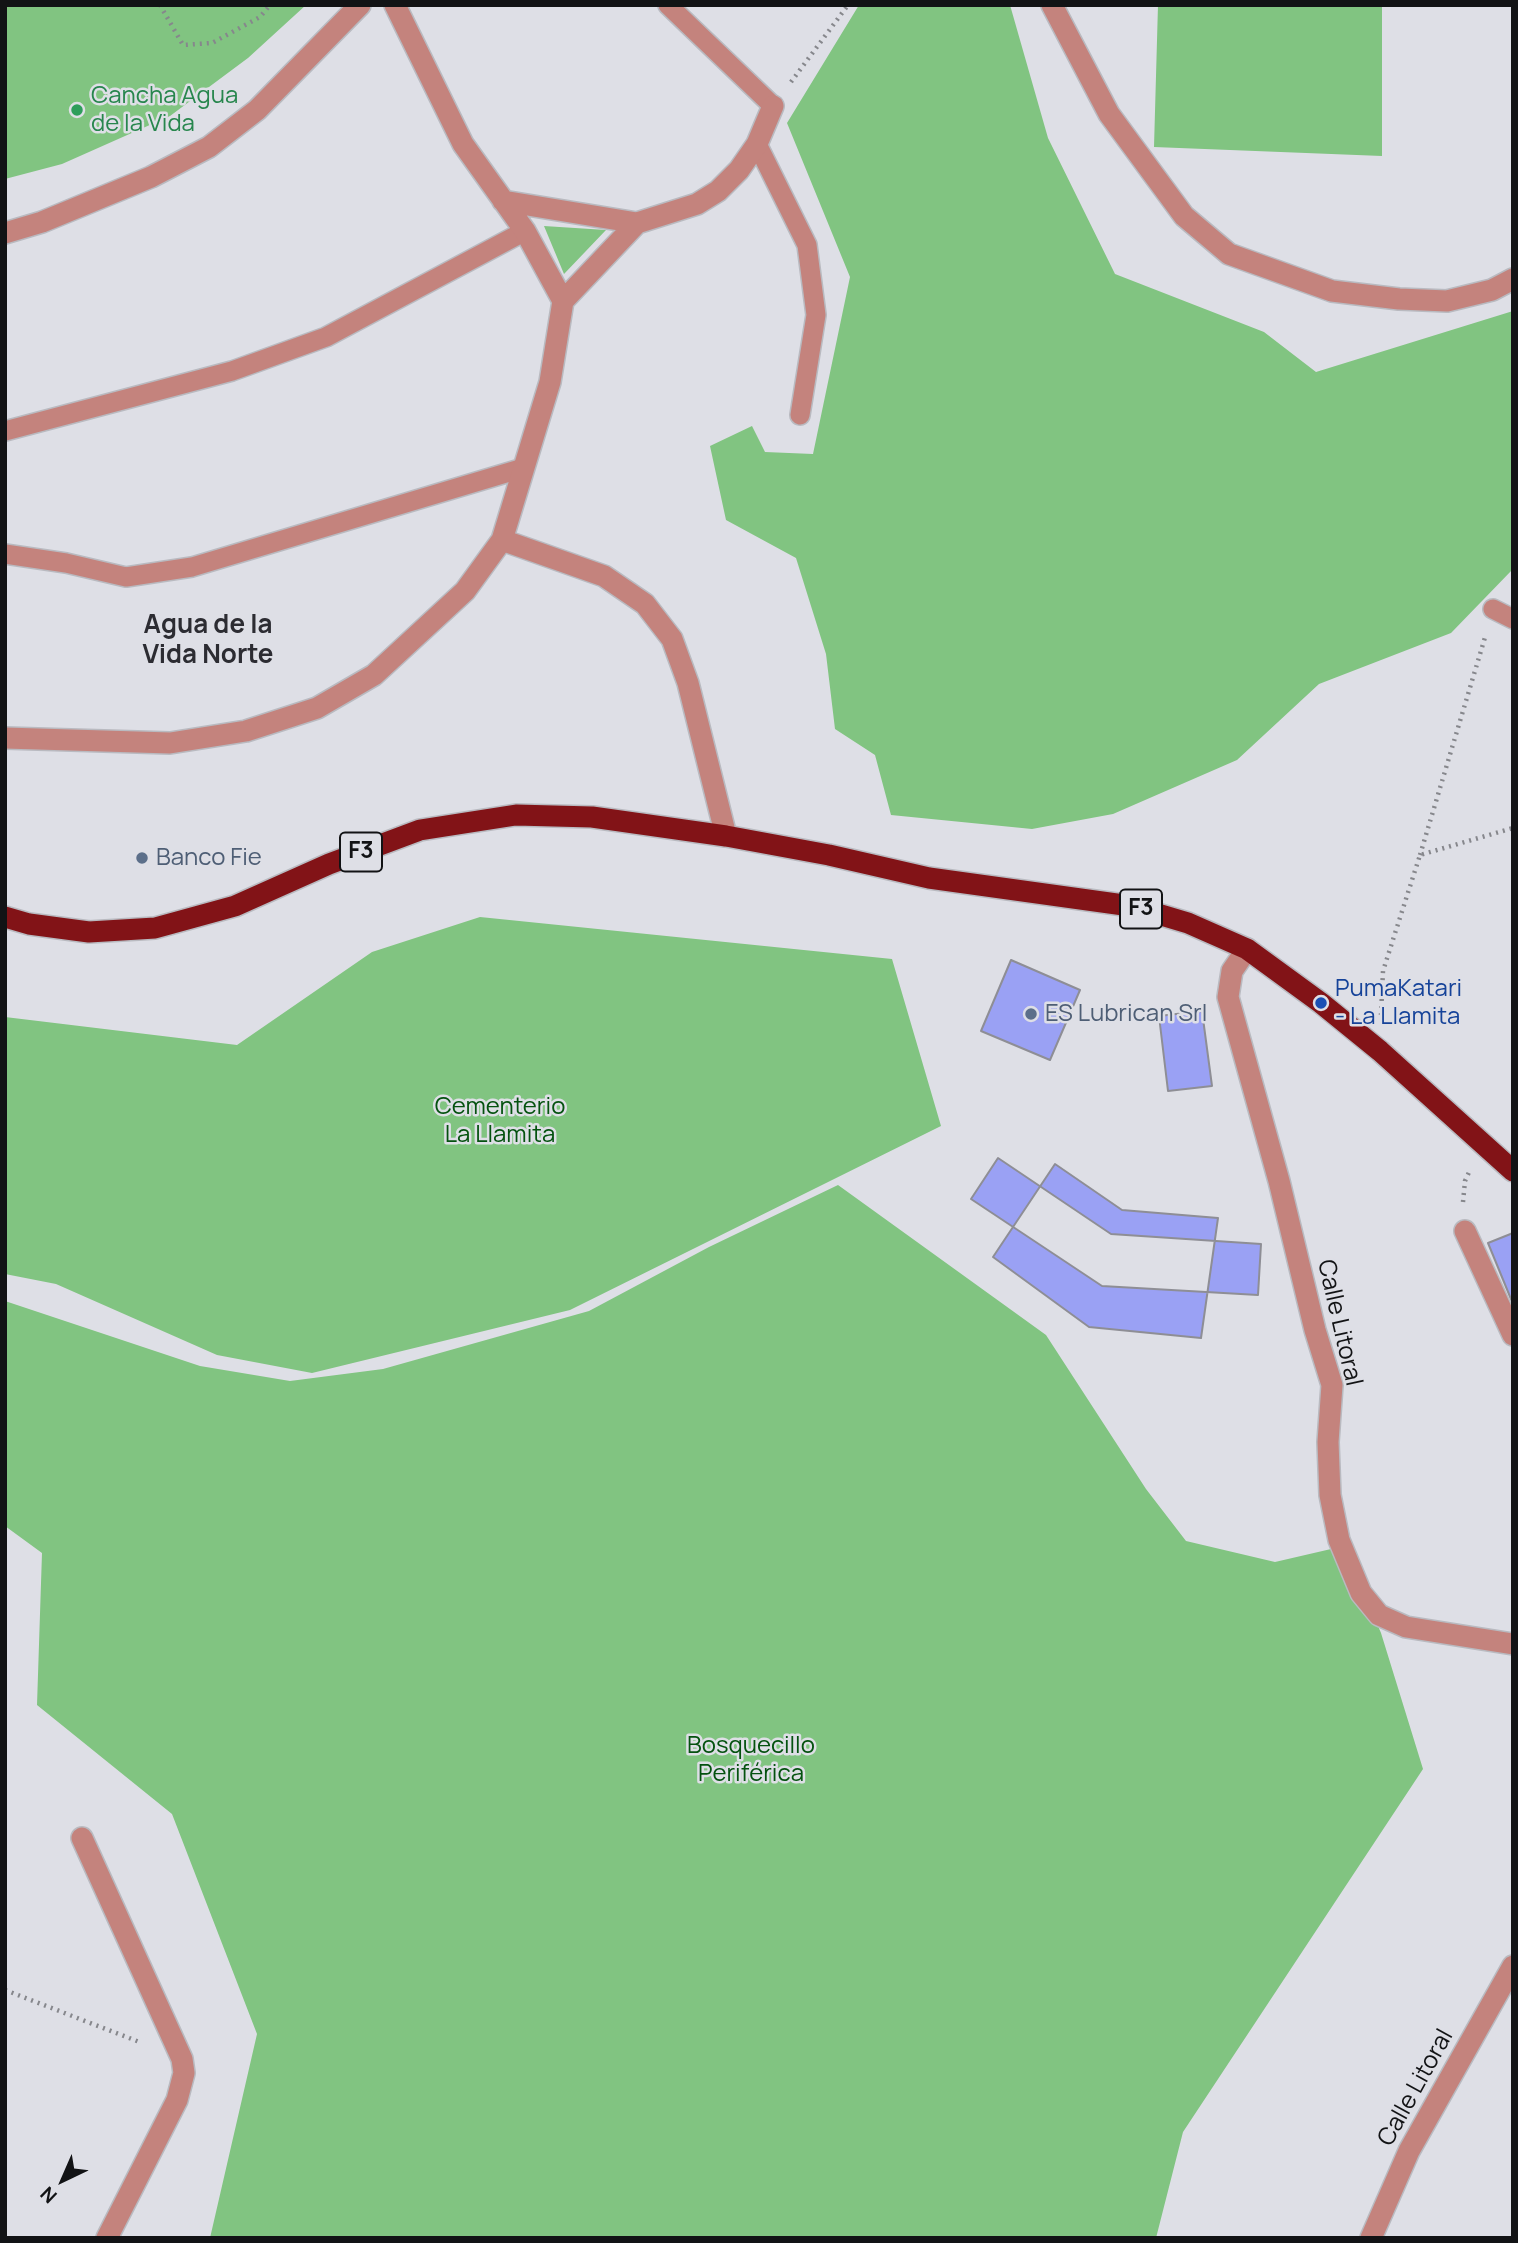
<!DOCTYPE html>
<html>
<head>
<meta charset="utf-8">
<style>
  body { margin:0 }
  #map { position:relative; width:1518px; height:2243px; overflow:hidden; background:#dedfe6; font-family:Manrope,sans-serif }
  canvas { display:block }
  .frame { position:absolute; inset:0; border:7px solid #121315; pointer-events:none }
  .north { position:absolute; left:28px; top:2145px; width:70px; height:70px; -webkit-text-stroke:5px #dedfe6; paint-order:stroke; rotate:224deg; font-size:19px; font-weight:700; line-height:28px; text-align:center; color:#121315 }
  .north::after { content:''; display:block; margin:auto; width:24px; height:32px; background:#121315; clip-path:polygon(50% 0,100% 100%,50% 72%,0 100%) }
</style>
</head>
<body>
<div id="map">
<canvas width="1518" height="2243"></canvas>
<div class="frame"></div>
<div class="north">N</div>
</div>
<script>
const c = document.querySelector('canvas').getContext('2d');
c.lineJoin = 'round';
function paint(path, color) { c.fillStyle = color; c.fill(path, 'evenodd'); }
function trace(path, color, width, dash) { c.strokeStyle = color; c.lineWidth = width; c.lineCap = dash ? 'butt' : 'round'; c.setLineDash(dash || []); c.stroke(path); }
function drawText(font, color, halo, rows, align = 'center') {
  c.font = font + ' Manrope,sans-serif'; c.lineWidth = 5; c.setLineDash([]); c.textBaseline = 'middle'; c.strokeStyle = halo; c.fillStyle = color; for (const [text, x, y, turn = 0] of rows) {
    c.save(); c.translate(x, y); c.rotate((+turn || 0) * Math.PI / 180); c.textAlign = isNaN(turn) ? turn : align; if (halo) c.strokeText(text, 0, 0); c.fillText(text, 0, 0); c.restore();
  }
}
const green = new Path2D(`
  M5,5H306L248,58L170,116L62,164L5,179Z
  M859,5H1010L1048,138L1115,274L1264,332L1316,372L1513,311V569L1451,633L1319,684L1237,760L1113,814L1032,829L891,815L875,755L835,729L826,654L796,558L726,520L710,446L752,426L765,452L813,454L850,277L787,123Z
  M1158,5H1382V156L1154,147Z
  M544,226L606,230L564,274Z
  M480,917L892,959L941,1126L570,1310L312,1373L217,1355L56,1284L5,1274V1017L237,1045L372,952Z
  M838,1185L1046,1335L1146,1489L1186,1541L1275,1562L1344,1546L1381,1633L1423,1769L1183,2132L1156,2238H210L257,2034L172,1814L37,1705L42,1553L5,1526V1301L200,1366L290,1381L383,1369L589,1311L709,1247Z`);
const building = new Path2D(`
  M1011,960L1080,990L1050,1060L981,1031Z
  M1202,1011L1212,1086L1168,1091L1159,1016Z
  M998,1158L1111,1234L1261,1244L1258,1295L1102,1286L971,1199Z
  M1055,1164L1122,1210L1218,1218L1201,1338L1089,1327L993,1257Z
  M1513,1233V1304L1488,1243Z`);
const path = new Path2D(`
  M160,5L183,45L212,43L260,17L270,5
  M791,82L848,5
  M1420,855L1486,634
  M1381,1015L1383,971L1420,855L1513,828
  M1463,1202L1465,1181L1470,1170
  M5,1990L142,2043`);
const lane = new Path2D(`
  M668,5L773,106
  M757,144L807,245L816,315L800,415
  M5,431L232,371L326,337L525,231
  M5,554L66,563L126,577L192,567L523,468
  M1493,609L1513,619`);
const street = new Path2D(`
  M1052,5L1109,114L1184,216L1229,254L1332,291L1399,299L1447,301L1492,290L1513,279
  M503,201L637,223
  M5,233L42,222L151,177L209,147L257,110L360,5
  M563,301L637,223L697,204L718,191L739,170L757,144L773,106
  M502,540L604,576L645,604L672,639L688,683L726,836
  M5,738L170,743L246,731L317,708L374,675L465,591L502,540L550,382L563,301L525,231L463,144L395,5
  M1247,949L1232,971L1228,997L1279,1181L1315,1330L1332,1385L1328,1442L1330,1495L1339,1540L1361,1593L1379,1615L1406,1627L1513,1644
  M1465,1231L1513,1335
  M82,1838L182,2059L184,2073L177,2100L107,2238
  M1371,2238L1409,2151L1513,1966`);
const highway = new Path2D(`
  M5,917L29,924L89,932L155,928L235,906L329,864L420,830L516,815L592,817L726,836L829,855L929,878L1131,906L1188,923L1247,949L1321,1003L1380,1051L1513,1171`);
const markers = [
  [77,110,7,"#2e9e5b"],
  [142,858,7,"#5c6f8a"],
  [1321,1003,7,"#1a4fb4"],
  [1031,1014,7,"#5c6f8a"]
];
const shields = [
  [361,852,42],
  [1141,909,42]
];
const shieldNames = [
  ["F3",361,852],
  ["F3",1141,909]
];
const leisureNames = [
  ["Cancha Agua",91,96],
  ["de la Vida",91,124]
];
const serviceNames = [
  ["Banco Fie",156,858],
  ["ES Lubrican Srl",1045,1014]
];
const transitNames = [
  ["PumaKatari",1335,989],
  ["- La Llamita",1335,1017]
];
const parkNames = [
  ["Cementerio",500,1107],
  ["La Llamita",500,1135],
  ["Bosquecillo",751,1746],
  ["Periférica",751,1774]
];
const streetNames = [
  ["Calle Litoral",1339,1323,77],
  ["Calle Litoral",1416,2088,-61]
];
const neighbourhoodNames = [
  ["Agua de la",208,626],
  ["Vida Norte",208,656]
];
paint(green, '#81c481');
paint(building, '#9aa1f4');
trace(building, '#8e8e95', 2);
trace(lane, '#b9bac0', 22);
trace(street, '#b9bac0', 24);
trace(highway, '#b9bac0', 24);
trace(path, '#86878c', 4.5, [2, 5]);
trace(lane, '#c4837d', 19);
trace(street, '#c4837d', 21);
trace(highway, '#821317', 21);
for (const [x, y, r, color] of markers) { const dot = new Path2D(); dot.arc(x, y, r, 0, 2 * Math.PI); c.fillStyle = color; c.fill(dot); trace(dot, '#dedfe6', 2.5); }
for (const [x, y, w] of shields) { const box = new Path2D(); box.roundRect(x - w / 2, y - 19.5, w, 39, 5); c.fillStyle = '#dedfe6'; c.fill(box); trace(box, '#121315', 2); }
drawText('bold 23px', '#121315', null, shieldNames);
drawText('24px', '#27864d', '#dedfe6', leisureNames, 'left');
drawText('24px', '#4e5e75', '#dedfe6', serviceNames, 'left');
drawText('24px', '#164399', '#dedfe6', transitNames, 'left');
drawText('24px', '#04520f', '#dedfe6', parkNames);
drawText('24px', '#121315', '#dedfe6', streetNames);
drawText('bold 26px', '#2c2c32', '#dedfe6', neighbourhoodNames);
</script>
</body>
</html>
